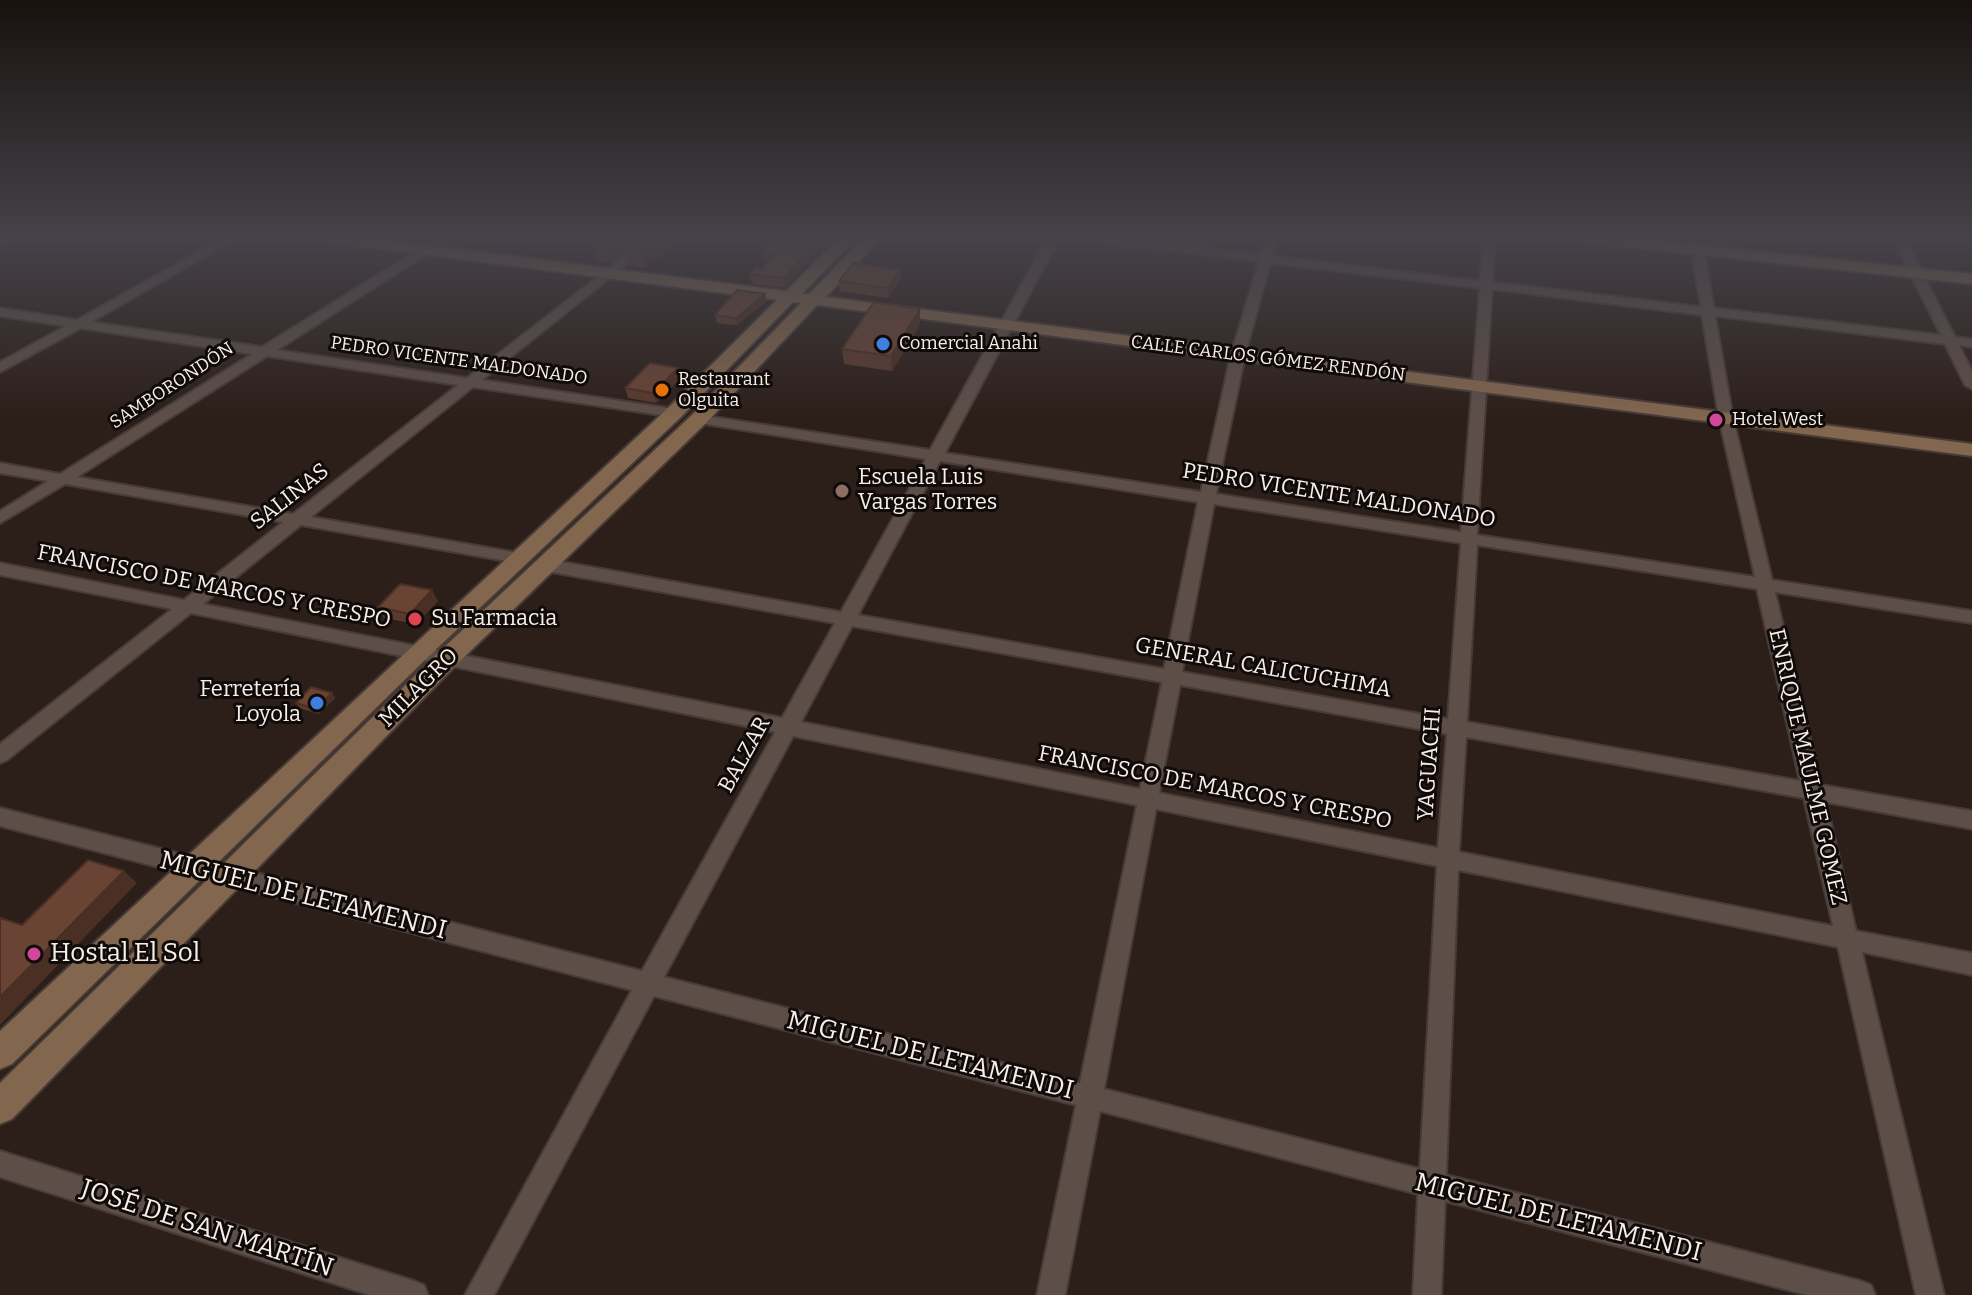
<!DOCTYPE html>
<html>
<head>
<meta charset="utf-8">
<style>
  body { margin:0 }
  canvas { display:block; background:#2c1f1a }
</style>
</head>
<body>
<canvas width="1972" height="1295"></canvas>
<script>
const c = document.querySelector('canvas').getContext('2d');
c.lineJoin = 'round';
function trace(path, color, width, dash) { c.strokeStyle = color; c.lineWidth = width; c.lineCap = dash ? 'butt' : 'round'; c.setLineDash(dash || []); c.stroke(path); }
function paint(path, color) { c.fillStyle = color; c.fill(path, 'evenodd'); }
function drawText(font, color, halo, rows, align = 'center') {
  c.font = font + ' Bitter,serif'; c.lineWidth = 6; c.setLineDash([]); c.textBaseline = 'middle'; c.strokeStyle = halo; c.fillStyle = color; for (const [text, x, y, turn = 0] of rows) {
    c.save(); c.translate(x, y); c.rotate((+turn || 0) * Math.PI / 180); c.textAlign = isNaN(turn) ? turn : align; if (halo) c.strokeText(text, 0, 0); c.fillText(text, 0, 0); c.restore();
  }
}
const street = new Path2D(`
  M17,237L0,245V238Z
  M225,237H239L91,322L262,347L439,237H453L277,350L467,378L608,269L612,270V276L482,380L674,409L681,413L674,417L473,387L311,517L518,553L524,554L526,558L524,562L518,563L301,525L203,604L782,718L835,623L546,571L538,565L546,559L841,612L926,459L699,423L692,419L699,415L930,450L1048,237H1060L945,453L1201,492L1231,355L1259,261L1084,240L1078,237H1113L1261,255L1266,237H1278L1272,256L1480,281L1483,237H1495L1492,282L1701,307L1689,237H1701L1714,308L1941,335L1892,237H1904L1955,337L1972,339V347L1959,345L1972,371V389L1965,385L1945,344L1715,316L1733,418L1772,580L1972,611V623L1775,592L1821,785L1972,811V829L1826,802L1856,931L1972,953V975L1862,952L1944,1295H1916L1838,947L1458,870L1446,1175L1861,1281L1871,1285L1875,1295H1807L1445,1201L1441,1295H1413L1418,1194L1100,1111L1065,1295H1037L1076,1105L654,996L494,1295H465L632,990L0,826V808L642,971L775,732L191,613L7,760L0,763V744L172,609L0,575V563L184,600L283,522L65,484L0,523V511L48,481L0,473V463L60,474L252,354L81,328L0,372V362L66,326L0,316V308L77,320ZM1270,263L1480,288L1461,532L1216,494L1245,355ZM1492,289L1702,315L1719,418L1755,577L1477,535ZM267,356L458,385L293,514L77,477ZM940,461L1198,502L1164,669L858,615ZM1214,504L1461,543L1448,719L1182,672ZM1477,545L1757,589L1800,781L1467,722ZM852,626L1162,682L1140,789L801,722ZM1180,685L1447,734L1438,848L1159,793ZM793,736L1137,805L1080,1083L664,977ZM1466,737L1804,798L1833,926L1459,852ZM1156,809L1437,866L1420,1169L1104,1089Z
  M644,237H657L621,269H613V263Z
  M0,1151L414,1281L424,1285L428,1295H370L0,1177Z`);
const secondary = new Path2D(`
  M319,237H363L786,291L840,237H857L802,294H809L865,237H882L826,297L1972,444V456L817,305L706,423L457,664L12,1119L0,1124V1083L439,652L692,415L801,303L793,302L681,417L427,658L12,1064L0,1069V1031L667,409L777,300L327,242Z
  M1573,237H1624L1972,274V284L1581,242Z`);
const wall = new Path2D(`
  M681,237L645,268L629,266L625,249L610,263L596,261L590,242Z
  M832,237L785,288L752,284L750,274L761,270L768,262L763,261L762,252Z
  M900,270L901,279L888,298L840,291L839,281Z
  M765,294L766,302L737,325L717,323L715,315Z
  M920,324L892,371L844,364L842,349Z
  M680,379L656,403L628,398L625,388Z
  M438,601L416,624L384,618L378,607Z
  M332,693L335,698L319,714L299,708L296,703Z`);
const shadedWall = new Path2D(`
  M613,237H639L625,247V250L610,263L605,244Z
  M655,237H681L645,268L640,249Z
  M822,237H832L785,288L784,278Z
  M900,270L901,279L888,298L887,288Z
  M765,294L766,302L737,325L736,318Z
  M920,309V324L892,371L891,356Z
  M678,368L680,379L656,403L653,393Z
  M432,590L438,601L416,624L410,614Z
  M332,693L335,698L319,714L316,709Z
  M124,871L137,883L0,1025V997Z`);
const building = new Path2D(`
  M597,237H613L605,244L590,242Z
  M636,237H655L640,249L625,247Z
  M776,237H822L784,278L750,274L756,267L761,270L775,254L762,252Z
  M853,263L900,270L887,288L839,281Z
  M737,290L765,294L736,318L715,315Z
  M874,302L920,309L891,356L842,349Z
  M650,363L678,368L653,393L625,388Z
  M400,584L432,590L410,614L378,607Z
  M311,687L332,693L316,709L296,703Z
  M88,860L124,871L0,997V918L22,925Z`);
const markers = [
  [883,344,8,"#3f7fe0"],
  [662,390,8,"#e8710a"],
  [1716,420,8,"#d1479c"],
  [842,491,8,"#8d6e63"],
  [415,619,8,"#e0444e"],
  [317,703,8,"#3f7fe0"],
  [34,954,8,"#d1479c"]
];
const farPoinames = [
  ["Comercial Anahi",899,344],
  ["Restaurant",678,380],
  ["Olguita",678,401],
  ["Hotel West",1732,420]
];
const farStreetnames = [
  ["CALLE CARLOS GÓMEZ RENDÓN",1268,359,7],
  ["PEDRO VICENTE MALDONADO",459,361,8],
  ["SAMBORONDÓN",172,386,-33]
];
const poiNames = [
  ["Escuela Luis",858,478],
  ["Vargas Torres",858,503],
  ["Su Farmacia",431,619],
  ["Ferretería",301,690,"right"],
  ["Loyola",301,715,"right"]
];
const streetNames = [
  ["PEDRO VICENTE MALDONADO",1339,496,9],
  ["SALINAS",290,497,-38],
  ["FRANCISCO DE MARCOS Y CRESPO",214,587,11],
  ["GENERAL CALICUCHIMA",1263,668,10],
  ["MILAGRO",419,688,-45],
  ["BALZAR",745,755,-61],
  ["YAGUACHI",1430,764,-86],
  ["ENRIQUE MAULME GOMEZ",1807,767,77],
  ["FRANCISCO DE MARCOS Y CRESPO",1215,788,11]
];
const nearStreetnames = [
  ["MIGUEL DE LETAMENDI",303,896,14],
  ["MIGUEL DE LETAMENDI",930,1056,14],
  ["MIGUEL DE LETAMENDI",1558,1218,14],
  ["JOSÉ DE SAN MARTÍN",207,1229,18]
];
const nearPoinames = [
  ["Hostal El Sol",50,954]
];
trace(street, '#463b37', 4);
trace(secondary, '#463b37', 4);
paint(street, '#5d4e48');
paint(secondary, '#82664e');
paint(wall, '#5a3a2c');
paint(shadedWall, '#4a2f24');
paint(building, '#694333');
trace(building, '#4a2f24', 2);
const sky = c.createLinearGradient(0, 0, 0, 418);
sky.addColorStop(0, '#18110e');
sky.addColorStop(0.57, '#454249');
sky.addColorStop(1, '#45424900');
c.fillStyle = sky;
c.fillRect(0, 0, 1972, 418);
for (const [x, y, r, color] of markers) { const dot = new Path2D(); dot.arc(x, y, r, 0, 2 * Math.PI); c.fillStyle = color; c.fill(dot); trace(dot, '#100b08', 3); }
drawText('18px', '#f7eeea', '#100b08', farPoinames, 'left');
drawText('18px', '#f7eeea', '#100b08', farStreetnames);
drawText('22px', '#f7eeea', '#100b08', poiNames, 'left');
drawText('22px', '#f7eeea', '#100b08', streetNames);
drawText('26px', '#f7eeea', '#100b08', nearStreetnames);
drawText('26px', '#f7eeea', '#100b08', nearPoinames, 'left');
</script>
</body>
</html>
